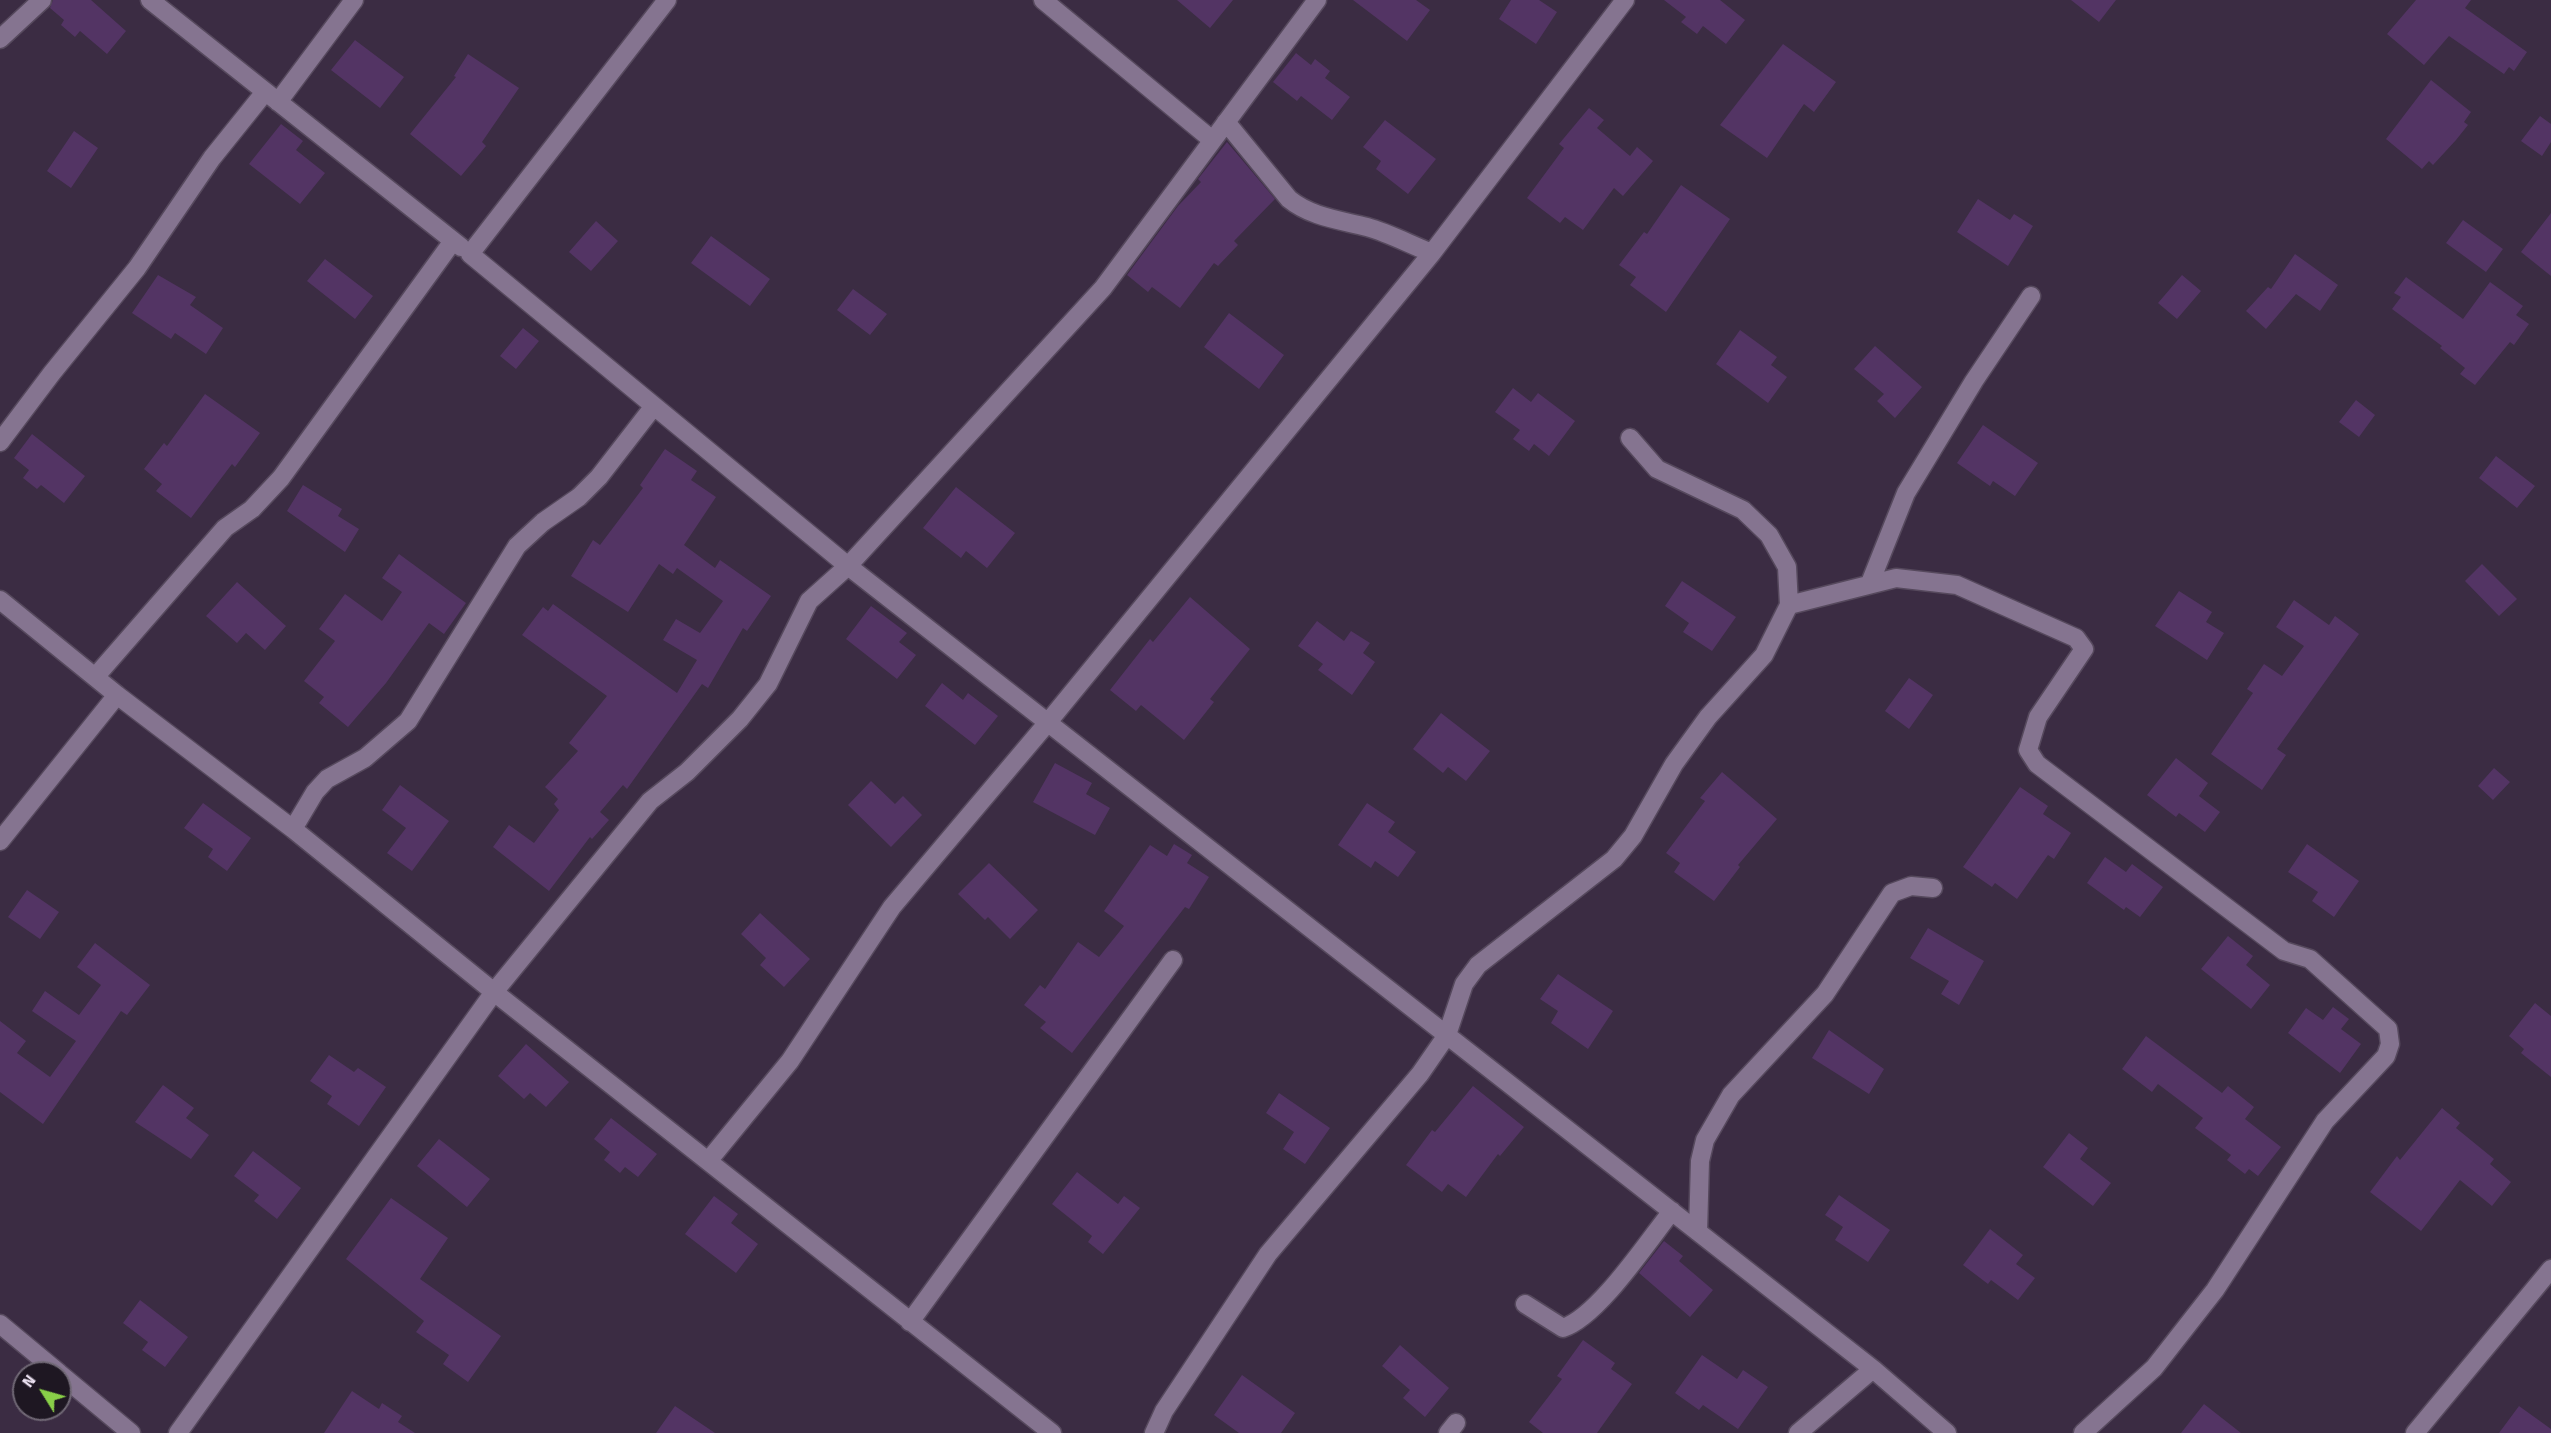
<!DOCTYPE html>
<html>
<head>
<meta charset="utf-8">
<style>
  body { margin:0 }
  #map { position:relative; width:2551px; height:1433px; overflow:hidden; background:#3b2c43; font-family:"Fira Sans",sans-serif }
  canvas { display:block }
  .north { position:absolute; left:12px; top:1361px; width:60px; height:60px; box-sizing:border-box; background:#1e1722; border:2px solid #706875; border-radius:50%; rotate:307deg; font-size:16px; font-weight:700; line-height:24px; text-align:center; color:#ebe1f1 }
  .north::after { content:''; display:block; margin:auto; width:21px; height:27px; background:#89cf48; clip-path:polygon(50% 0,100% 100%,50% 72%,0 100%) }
</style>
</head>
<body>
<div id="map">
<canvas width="2551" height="1433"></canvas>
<div class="north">N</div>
</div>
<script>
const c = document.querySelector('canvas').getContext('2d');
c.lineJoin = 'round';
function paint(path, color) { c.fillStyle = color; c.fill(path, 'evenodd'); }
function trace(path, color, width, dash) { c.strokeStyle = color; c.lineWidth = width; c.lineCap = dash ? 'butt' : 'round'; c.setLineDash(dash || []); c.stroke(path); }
const building = new Path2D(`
  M53,0H91L126,31L107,54L80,31L75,37L61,25L64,20L50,8Z
  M1177,0H1233L1210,28Z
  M1353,0H1416L1430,10L1407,41Z
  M1511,0H1539L1557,12L1536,44L1499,19Z
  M1664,0H1720L1745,20L1726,44L1703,26L1697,34L1681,22L1686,17Z
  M2071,0H2116L2099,22Z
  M2416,0H2471L2465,8L2527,52L2514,71L2509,67L2504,74L2449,36L2424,65L2387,34Z
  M355,40L404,77L380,108L331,70Z
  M1783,44L1836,82L1814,112L1804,104L1767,158L1720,125Z
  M1296,53L1311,65L1315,59L1330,71L1325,78L1350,97L1332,120L1301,96L1297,101L1273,82Z
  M468,54L519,88L482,142L486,146L461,176L410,134L456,77L454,76Z
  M2431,80L2471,112L2464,122L2468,125L2456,140L2433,165L2429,161L2422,169L2386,139Z
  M1589,108L1604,120L1597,128L1630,156L1637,147L1653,161L1623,196L1614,188L1583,230L1565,217L1560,223L1527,198L1564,148L1559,144Z
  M2540,116L2551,124V142L2542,156L2521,141Z
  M1385,120L1436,159L1408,194L1376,169L1381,161L1363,147Z
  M281,124L303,141L296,150L325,173L300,204L249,164Z
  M74,131L98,148L71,188L47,171Z
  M1227,142L1275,199L1234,241L1238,245L1218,266L1214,263L1180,308L1152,287L1148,292L1127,275L1178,206L1201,182L1198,179Z
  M1681,185L1730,219L1666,312L1630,285L1636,277L1619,265L1644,232L1647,234Z
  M1978,199L2010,220L2014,214L2033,226L2008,266L1957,232Z
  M2551,213V276L2521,252Z
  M2463,220L2503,249L2486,272L2446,243Z
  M596,221L618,241L591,271L569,252Z
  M711,236L770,279L750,306L691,263Z
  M2295,254L2338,285L2320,311L2296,294L2266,329L2246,311L2268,287L2271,289Z
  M325,259L373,296L355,319L307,281Z
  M158,275L196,297L190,305L223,328L206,354L175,333L171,339L132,313Z
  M2182,275L2201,291L2177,319L2158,303Z
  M2406,277L2463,319L2490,282L2523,306L2516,315L2529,324L2514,345L2510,342L2475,385L2460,374L2465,368L2440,348L2442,346L2392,309L2401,297L2394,293Z
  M853,289L887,314L870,335L837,310Z
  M1229,313L1284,355L1259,389L1204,347Z
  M523,328L539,341L516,369L500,356Z
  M1740,330L1777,357L1771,365L1787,377L1768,403L1716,364Z
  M1875,346L1922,387L1895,418L1877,401L1884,394L1854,369Z
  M1513,388L1531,402L1538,393L1575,421L1549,456L1534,444L1529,451L1513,439L1520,430L1495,412Z
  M205,394L260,433L235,467L232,464L191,518L156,491L162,484L144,469L164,443L167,446Z
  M2356,400L2375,415L2359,437L2339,422Z
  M1983,425L2038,463L2015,496L1993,481L1990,486L1957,463Z
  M32,434L85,476L64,503L41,485L37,489L23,478L29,470L14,458Z
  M665,449L697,471L691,480L716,497L684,545L715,568L720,560L771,596L747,631L743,628L708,688L702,684L627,789L623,785L600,812L609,820L592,839L590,837L549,891L493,847L509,825L534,843L559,810L554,804L558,799L545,787L578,751L569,743L607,696L522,635L543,607L548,611L553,604L677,693L697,660L663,640L676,619L700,633L723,601L677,568L673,574L659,564L628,612L571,576L593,540L600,545L643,488L640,485Z
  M2496,456L2535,486L2517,508L2479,478Z
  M303,485L342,509L338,516L359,529L345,552L287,511Z
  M956,487L1015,533L987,568L966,551L961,558L923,528Z
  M399,554L466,603L444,634L429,623L386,683L348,727L319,703L324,697L304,681L335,641L319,629L345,594L382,621L402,592L382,578Z
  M2482,564L2517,599L2499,616L2465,581Z
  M1682,581L1736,617L1712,651L1683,632L1689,623L1665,606Z
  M237,582L286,626L265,650L246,633L237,643L206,616Z
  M2179,591L2212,612L2206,622L2224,633L2207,660L2155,626Z
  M1190,597L1250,649L1210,699L1214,702L1184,740L1141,705L1136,711L1110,690L1150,639L1153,642Z
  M2294,600L2329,625L2335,616L2359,634L2277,749L2286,755L2262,790L2211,754L2253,693L2247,689L2264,664L2282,676L2304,646L2276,627Z
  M871,606L907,633L899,642L916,655L897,679L846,639Z
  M1317,621L1344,641L1351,631L1370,643L1363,653L1375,662L1352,695L1318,670L1323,664L1298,646Z
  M1909,678L1933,695L1909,729L1885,711Z
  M942,683L963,700L968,693L998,716L975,745L925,706Z
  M1441,713L1490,751L1466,781L1448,767L1443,773L1413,749Z
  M2176,758L2208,783L2199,796L2220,812L2205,832L2179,813L2176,817L2147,795Z
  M1055,763L1092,783L1086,794L1110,808L1095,835L1033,802Z
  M2494,768L2510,782L2493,800L2478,786Z
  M1722,772L1777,819L1738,865L1740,867L1714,901L1674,872L1680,863L1666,853L1705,801L1700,798Z
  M871,781L895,804L903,796L922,815L891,847L848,805Z
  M400,785L449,821L412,871L387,853L406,828L382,810Z
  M2020,787L2048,806L2043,814L2071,833L2054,859L2048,855L2017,899L1995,883L1992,887L1963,867Z
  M203,803L251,838L227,871L208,857L213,849L184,828Z
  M1367,803L1395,822L1388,832L1416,852L1398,877L1375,861L1371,868L1338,845Z
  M1174,844L1192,855L1187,863L1209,877L1189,909L1185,907L1072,1053L1040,1028L1046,1022L1024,1005L1040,985L1045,989L1078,942L1099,957L1124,926L1104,911L1150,845L1167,856Z
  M2307,844L2359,881L2334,917L2312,901L2318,892L2288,872Z
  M2105,857L2126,872L2132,864L2163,887L2140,917L2126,907L2124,910L2087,883Z
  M989,863L1038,910L1010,939L988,917L985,920L958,894Z
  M27,890L59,912L40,939L8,917Z
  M760,913L810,959L784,987L760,965L766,958L741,934Z
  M1928,928L1984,961L1959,1005L1941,994L1949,981L1910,958Z
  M2228,936L2253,956L2246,965L2270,985L2251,1009L2201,969Z
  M95,943L150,985L127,1015L121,1011L43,1124L0,1092V1021L26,1041L17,1053L50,1077L76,1041L32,1011L45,991L79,1015L101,985L77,967Z
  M1558,974L1613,1011L1588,1049L1551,1023L1558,1011L1540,999Z
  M2535,1003L2551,1016V1077L2521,1053L2524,1049L2509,1036Z
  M2333,1007L2349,1019L2341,1029L2361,1044L2340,1073L2288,1033L2306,1008L2323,1020Z
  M1829,1030L1884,1069L1869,1094L1812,1058Z
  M2146,1036L2222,1093L2228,1086L2254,1107L2245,1119L2281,1147L2258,1176L2249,1169L2245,1174L2227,1160L2231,1155L2195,1128L2203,1118L2158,1084L2152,1092L2122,1069Z
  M526,1044L569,1082L546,1107L530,1093L524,1099L498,1076Z
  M329,1055L354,1072L358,1068L386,1087L359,1126L327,1104L332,1096L310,1081Z
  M163,1085L194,1108L186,1118L209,1135L191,1159L135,1122Z
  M1473,1086L1524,1127L1500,1156L1498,1154L1466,1197L1448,1184L1442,1192L1406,1165L1432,1130L1435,1132Z
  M1279,1093L1330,1128L1305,1164L1283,1149L1294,1132L1266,1113Z
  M2442,1108L2460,1123L2456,1128L2494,1159L2490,1164L2511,1182L2492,1206L2460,1180L2421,1231L2370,1192L2397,1156L2400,1160Z
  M611,1118L657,1154L638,1177L625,1167L620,1173L604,1160L610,1152L594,1139Z
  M2069,1133L2088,1148L2080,1159L2111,1183L2093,1206L2043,1167Z
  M439,1139L490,1179L467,1207L417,1166Z
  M253,1151L301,1188L277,1219L254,1201L259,1195L234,1176Z
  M1077,1172L1118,1204L1124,1196L1140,1208L1103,1254L1088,1242L1092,1236L1052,1204Z
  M1839,1195L1890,1230L1868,1262L1835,1240L1843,1227L1825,1215Z
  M714,1196L738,1214L731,1223L758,1244L736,1273L685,1234Z
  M391,1198L448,1238L420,1279L501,1336L468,1382L443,1364L449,1355L416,1332L424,1321L346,1259Z
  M1990,1229L2023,1255L2016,1264L2035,1278L2018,1300L1991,1280L1988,1284L1963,1265Z
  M1664,1241L1683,1256L1679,1261L1713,1290L1690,1317L1639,1273Z
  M140,1300L188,1337L165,1367L142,1350L148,1342L123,1323Z
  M1583,1340L1615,1363L1611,1369L1632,1384L1597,1433H1543L1529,1422L1562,1379L1557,1376Z
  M1400,1345L1449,1388L1425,1417L1403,1398L1410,1390L1382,1366Z
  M1702,1355L1737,1379L1743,1370L1768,1387L1738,1429L1703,1405L1699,1410L1675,1393Z
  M1242,1375L1295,1413L1281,1433H1239L1214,1415Z
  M352,1391L379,1409L382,1403L402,1416L398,1422L415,1433H324Z
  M2204,1404L2241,1433H2181Z
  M675,1406L715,1433H656Z
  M2519,1406L2551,1429V1433H2499Z`);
const minor = new Path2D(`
  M150,0L461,247
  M667,0L470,254L848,566L1873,1369L1947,1433
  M1043,0L1211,139
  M0,39L42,0
  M278,102L354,0
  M1226,122L1289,199C1311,217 1340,220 1367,227C1389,233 1411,245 1432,253
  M0,442L52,373L137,268L212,158L265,92
  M1870,583L1906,493L1974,381L2031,296
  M0,600L117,695L293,829L494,992L1052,1433
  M1789,605L1896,578L1957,585L2076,638L2084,649L2038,717L2028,750L2037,764L2284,951L2310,959L2388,1029L2390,1044L2386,1056L2325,1121L2215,1290L2154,1368L2083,1433
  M96,676L225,528L252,509L281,478L453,241
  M293,829L315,792L327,779L365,758L408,721L517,546L543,522L579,497L599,477L654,406
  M0,841L117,695
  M709,1160L790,1061L892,907L1049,721L1432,253L1625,0
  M1698,1232L1700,1161L1705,1140L1731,1095L1825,994L1892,893L1911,886L1933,888
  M1525,1304L1563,1328C1598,1317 1648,1241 1672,1211
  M910,1322L1173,960
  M0,1324L59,1373
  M60,1374L131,1433
  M178,1433L494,992L650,801L687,772L740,719L768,684L809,601L848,566L1103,288L1317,0
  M1154,1433L1164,1411L1268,1254L1420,1074L1447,1035L1464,984L1478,965L1614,859L1633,836L1674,764L1708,717L1764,655L1789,605L1787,567L1769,535L1743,510L1657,469L1630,438
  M1448,1433L1456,1423
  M1798,1433L1873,1369
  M2415,1433L2551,1269`);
paint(building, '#533464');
trace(minor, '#56495d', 21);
trace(minor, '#857490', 18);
</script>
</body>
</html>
